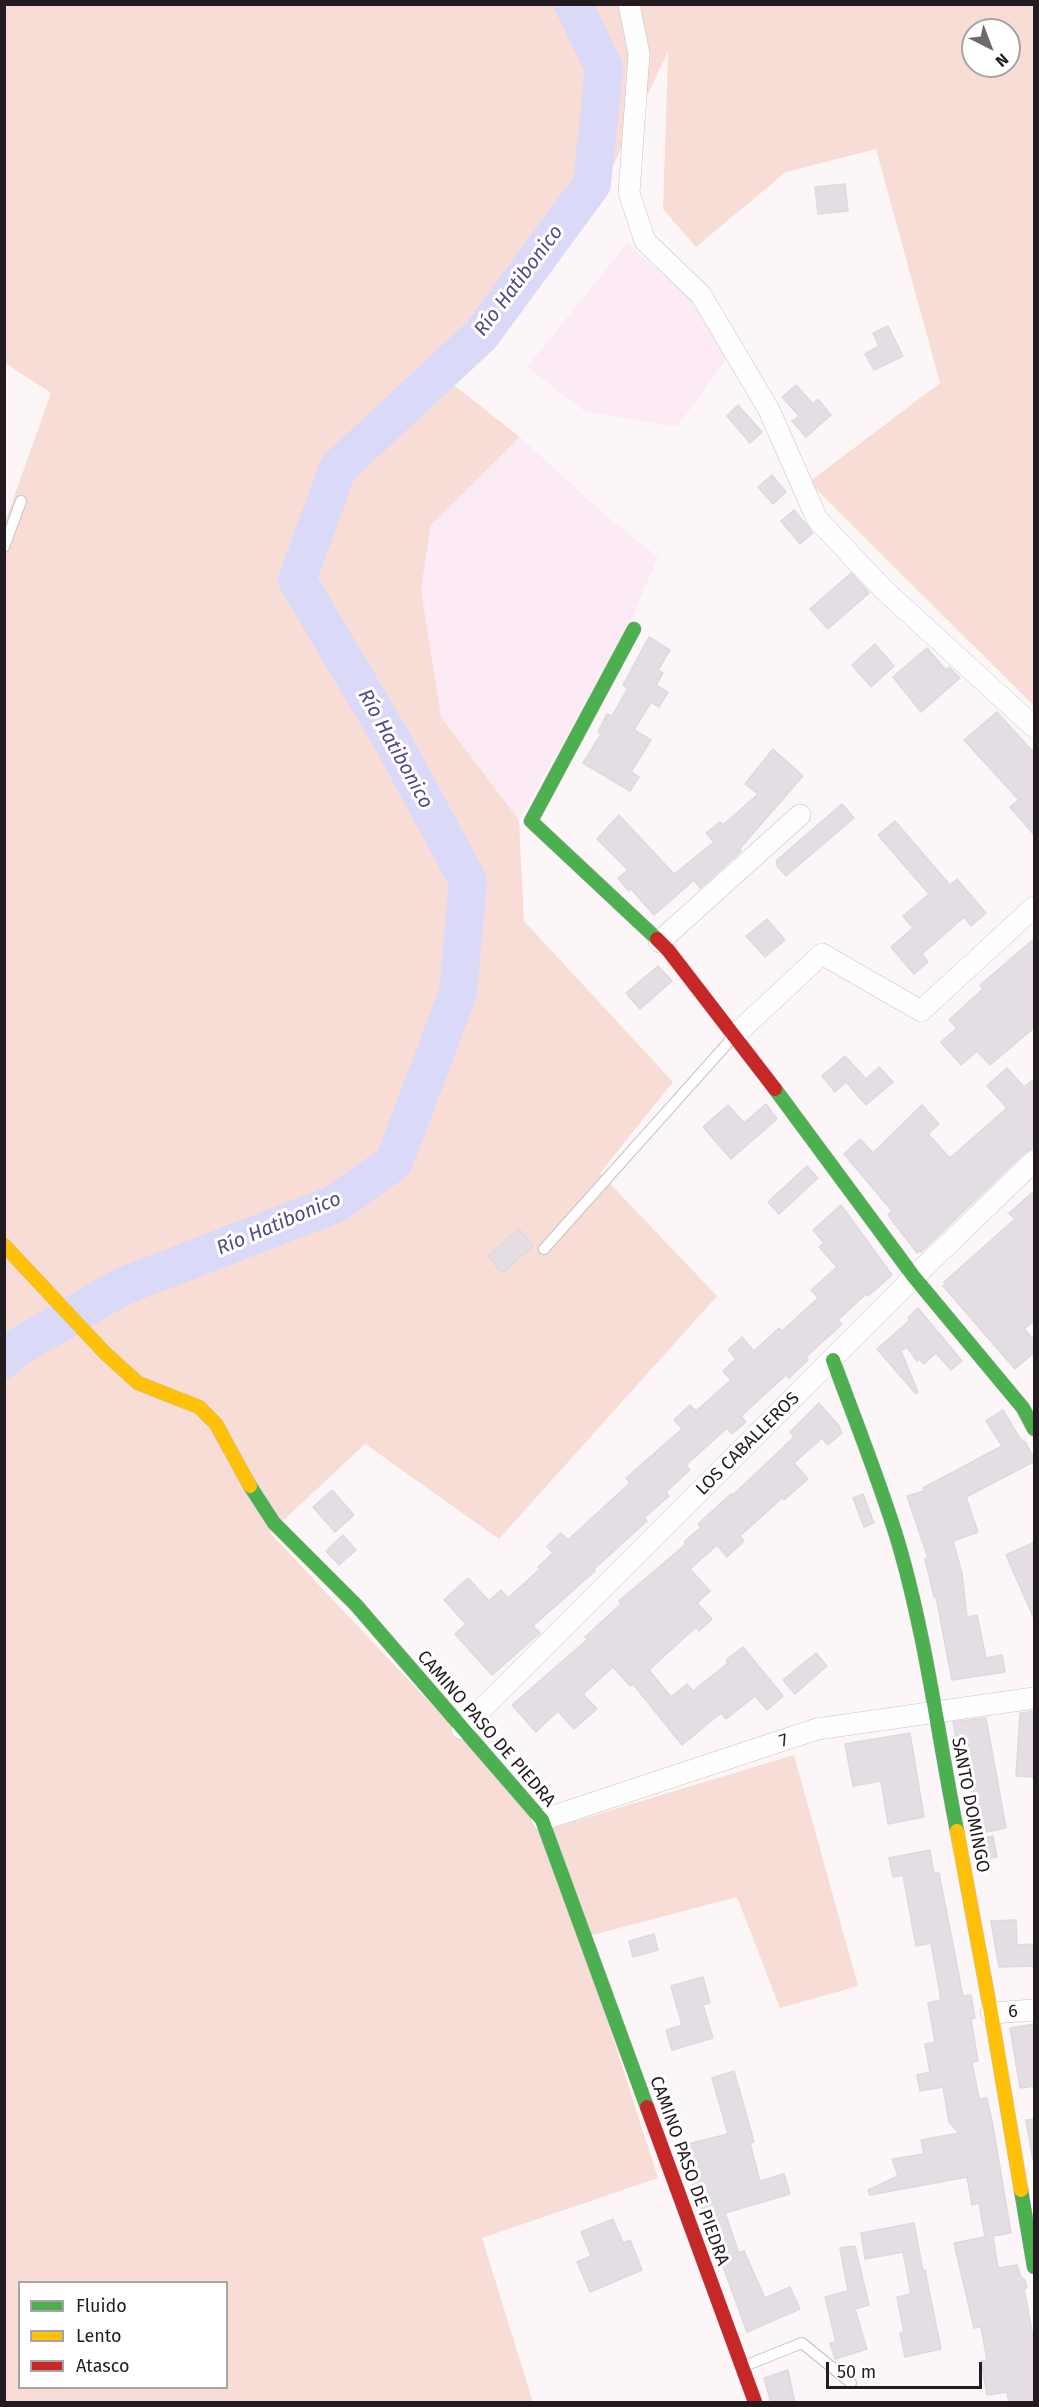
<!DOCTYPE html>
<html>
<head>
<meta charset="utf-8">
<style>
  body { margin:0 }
  #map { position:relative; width:1039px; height:2407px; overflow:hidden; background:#fcf6f9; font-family:"Fira Sans",sans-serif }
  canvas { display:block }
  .frame { position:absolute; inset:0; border:6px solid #231b20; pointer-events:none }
  .legend { position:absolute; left:18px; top:2281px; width:210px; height:108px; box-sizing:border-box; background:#fff; border:2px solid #a7a4a6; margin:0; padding:8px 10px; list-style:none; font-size:18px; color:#231b20 }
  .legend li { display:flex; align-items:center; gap:12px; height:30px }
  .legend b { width:30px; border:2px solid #a7a4a6 }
  .north { position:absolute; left:961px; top:18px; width:60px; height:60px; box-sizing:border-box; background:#fff; border:2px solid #a7a4a6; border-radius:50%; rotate:138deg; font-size:16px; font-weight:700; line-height:24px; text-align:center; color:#231b20 }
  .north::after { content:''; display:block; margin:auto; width:21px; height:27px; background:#6f686c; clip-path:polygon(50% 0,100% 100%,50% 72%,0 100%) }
  .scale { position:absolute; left:826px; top:2362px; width:156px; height:27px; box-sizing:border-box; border:3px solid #231b20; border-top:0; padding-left:8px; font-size:18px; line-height:21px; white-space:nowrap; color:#231b20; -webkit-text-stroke:4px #fff; paint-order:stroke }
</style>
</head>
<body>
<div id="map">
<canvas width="1039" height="2407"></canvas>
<div class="frame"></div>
<ul class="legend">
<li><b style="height:8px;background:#4caf50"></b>Fluido</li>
<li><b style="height:8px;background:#ffc107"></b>Lento</li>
<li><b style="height:8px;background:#c62828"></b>Atasco</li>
</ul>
<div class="north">N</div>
<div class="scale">50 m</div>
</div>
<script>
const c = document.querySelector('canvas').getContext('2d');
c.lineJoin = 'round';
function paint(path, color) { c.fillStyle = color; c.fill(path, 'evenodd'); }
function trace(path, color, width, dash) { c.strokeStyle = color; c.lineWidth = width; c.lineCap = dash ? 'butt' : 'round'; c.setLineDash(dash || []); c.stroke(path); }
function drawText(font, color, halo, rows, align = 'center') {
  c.font = font + ' "Fira Sans",sans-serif'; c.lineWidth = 6; c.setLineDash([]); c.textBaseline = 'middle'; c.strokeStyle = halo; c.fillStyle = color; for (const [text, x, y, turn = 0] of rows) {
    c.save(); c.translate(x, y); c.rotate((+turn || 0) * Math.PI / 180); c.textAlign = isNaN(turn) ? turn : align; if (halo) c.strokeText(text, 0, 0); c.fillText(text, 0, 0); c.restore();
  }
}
const built = new Path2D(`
  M627,243L694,303L728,357L677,427L584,411L527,367Z
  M520,437L603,513L658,557L628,627L519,820L441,717L421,589L431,525Z`);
const green = new Path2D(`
  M5,5H1034V706L809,482L940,383L876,149L786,172L696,247L663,209L668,52L599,195L433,369L520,437L431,525L421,589L441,717L519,820L524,921L673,1082L600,1173L717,1296L499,1539L365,1444L270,1533L549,1829L794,1755L858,1986L780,2008L737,1897L581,1938L658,2178L482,2238L533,2402H5L4,525L51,393L5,363ZM973,30H1009V66H973ZM20,2282H226V2388H20Z`);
const river = new Path2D(`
  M4,1360L11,1351L121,1287L335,1204L394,1162L458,993L468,881L393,742L297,580L338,468L481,335L592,184L604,68L573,4`);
const building = new Path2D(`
  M845,184L848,211L818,214L815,187Z
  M888,326L903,356L874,370L865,354L879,346L873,333Z
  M796,385L813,404L818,399L831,415L806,437L792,421L799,416L782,397Z
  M738,405L762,432L750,443L727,416Z
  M772,475L786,492L773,504L758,487Z
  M794,510L813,533L800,544L781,521Z
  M851,573L869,593L828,629L810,609Z
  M649,637L670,650L658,670L663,673L656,685L668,692L659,707L651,702L634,730L651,740L631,772L639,777L630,791L583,763L601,734L598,732L607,714L612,716L628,688L623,685Z
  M875,644L894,666L871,687L852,665Z
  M927,648L946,670L949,667L960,678L921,712L893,677Z
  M997,712L1035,754V836L1010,807L1019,800L964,740Z
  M773,749L803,776L741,847L739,850L741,851L700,888L694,880L654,915L631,889L629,891L618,878L628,870L597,839L619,815L674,874L714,842L706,833L720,822L723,825L758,794L745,784Z
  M842,804L854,818L786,876L777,866V860Z
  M895,821L950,885L957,879L986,913L971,926L964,917L922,954L928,962L914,974L891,947L913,928L903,916L929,894L878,835Z
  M767,919L785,940L765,957L746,936Z
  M1035,938V1027L990,1065L977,1051L961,1065L941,1042L957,1028L949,1020L983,989L980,985Z
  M658,966L672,981L640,1009L626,993Z
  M845,1056L866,1079L879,1067L893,1082L866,1105L846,1082L835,1092L822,1076Z
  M1007,1068L1024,1087L1035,1078V1147L1025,1152L921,1252L919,1251L917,1253L888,1215L892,1211L844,1154L860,1139L873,1153L922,1105L939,1124L928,1134L950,1158L1007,1108L987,1086Z
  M766,1104L777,1119L731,1159L703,1127L728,1105L744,1123Z
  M807,1166L818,1178L779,1214L768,1202Z
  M1035,1190V1320L1024,1329L1035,1341V1352L1015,1369L943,1286L946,1284L944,1282L1015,1219L1009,1213Z
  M841,1205L892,1275L868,1296L866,1294L838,1320L842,1324L806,1357L808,1360L789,1378L786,1375L741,1416L746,1422L732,1434L727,1428L686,1465L690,1470L666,1492L669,1496L644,1518L647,1521L594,1569L595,1571L533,1626L540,1633L492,1675L455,1634L466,1624L444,1600L468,1578L489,1601L501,1590L508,1598L540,1569L538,1567L553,1553L547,1546L561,1533L568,1540L630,1483L626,1478L682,1429L674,1420L690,1405L696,1411L731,1380L723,1371L736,1359L728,1350L742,1337L754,1351L779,1328L782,1331L818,1298L811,1290L837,1267L819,1247L824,1243L813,1230Z
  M519,1229L533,1246L502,1273L488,1256Z
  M918,1308L962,1361L951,1370L936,1353L924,1364L919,1359L917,1361L907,1347L901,1351L918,1392L916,1394L877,1349L910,1320L908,1318Z
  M819,1403L839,1426L842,1433L828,1445L822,1438L794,1463L808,1479L784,1500L782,1498L740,1536L744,1541L727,1557L717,1545L690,1569L710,1591L697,1603L712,1619L699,1631L696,1627L649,1670L671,1697L687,1684L693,1691L728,1663L726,1660L743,1647L783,1696L767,1710L755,1696L726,1719L721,1713L682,1745L633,1684L630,1686L613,1667L583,1694L597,1709L574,1729L558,1711L536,1732L512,1705L588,1639L585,1637L621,1604L619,1601L686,1544L684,1542L701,1527L698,1524L731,1494L733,1495L794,1437L790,1432Z
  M1003,1410L1019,1437L1026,1443L1035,1461L966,1497L978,1532L953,1541L962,1573L967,1617L977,1615L986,1658L1002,1655L1005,1672L952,1680L936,1597H934L925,1559L928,1558L907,1496L924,1491L923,1488L1002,1446L986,1421Z
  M332,1490L354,1515L335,1532L313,1507Z
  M863,1494L874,1523L864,1527L853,1498Z
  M343,1535L356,1550L339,1565L326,1551Z
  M1035,1542V1621L1006,1555Z
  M816,1653L827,1666L795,1694L783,1680Z
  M1035,1711L1033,1777L1016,1776L1020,1713Z
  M986,1718L1006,1828L986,1832L981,1804L974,1805L970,1782H967L959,1740H956L953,1722Z
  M910,1733L924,1817L888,1824L881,1781L853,1786L845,1744Z
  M993,1836L997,1857L979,1860L975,1840Z
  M930,1850L934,1874L939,1873L963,1996L971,1995L975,2018L971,2019L978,2061L972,2062L979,2099L987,2098L993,2126L1011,2233L993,2236L998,2268L1017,2265L1021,2277L1025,2280L1027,2288H1024L1035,2348V2403H1009L1007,2392L987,2395L981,2361L987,2360L981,2327L974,2328L954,2243L985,2237L979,2203L972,2205L967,2177L870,2195L868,2190L898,2176L892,2159L924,2154L921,2140L959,2133L949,2122L943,2087L920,2091L917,2075L930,2072L925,2044L935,2042L928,2003L941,2000L931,1943L916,1946L903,1875L893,1877L889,1858Z
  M1016,1920L1017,1945L1035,1944V1966L999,1967L991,1921Z
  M654,1934L658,1950L633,1957L629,1941Z
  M703,1977L710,2003L703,2005L713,2038L672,2050L666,2030L682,2025L671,1986Z
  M1035,2024V2086L1020,2088L1010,2028Z
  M734,2071L754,2142L750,2143L760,2181L784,2174L790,2194L725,2213L739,2253L744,2251L765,2298L790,2287L800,2309L747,2332L679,2146L728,2134L712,2078Z
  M1035,2119V2160H1033L1026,2120Z
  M613,2219L623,2243L630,2240L642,2270L590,2292L577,2262L591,2256L581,2232Z
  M914,2223L923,2271L925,2270L941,2349L905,2357L900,2333L904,2332L897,2297L911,2294L903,2252L865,2259L861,2233Z
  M855,2246L869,2305L855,2309L867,2349L835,2359L830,2343L836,2342L825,2297L848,2291L840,2248Z
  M788,2370L795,2403H771L764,2378Z`);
const lane = new Path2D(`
  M4,547L21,501
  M544,1249L735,1035
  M742,2367L802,2343L851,2383`);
const street = new Path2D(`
  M629,4L639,54L629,193L645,241L701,295L769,410L817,519L883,589L1034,727
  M659,942L800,815
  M735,1035L822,954L921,1011L1034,907
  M462,1729L914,1277L1034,1161
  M542,1820L817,1729L1034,1698
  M991,2013L1034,2010`);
const fast = new Path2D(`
  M634,629L531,821L657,939
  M775,1089L914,1277L1023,1408L1034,1429
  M833,1360C855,1420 881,1484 899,1545C926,1638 938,1735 957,1831
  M250,1486L274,1523L356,1605L542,1820L647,2107
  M1021,2190L1034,2267`);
const slow = new Path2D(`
  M4,1245L105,1353L138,1383L199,1407L216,1424L250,1486
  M957,1831L991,2013L1021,2190`);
const jam = new Path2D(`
  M657,939L668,950L775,1089
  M647,2107L755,2402`);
const streetNames = [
  ["LOS CABALLEROS",748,1444,-45],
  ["CAMINO PASO DE PIEDRA",486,1729,49],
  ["7",784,1741,-18],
  ["SANTO DOMINGO",970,1805,79],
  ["6",1013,2012,-4],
  ["CAMINO PASO DE PIEDRA",689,2171,70]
];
const waterNames = [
  ["Río Hatibonico",519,281,-53],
  ["Río Hatibonico",395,749,61],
  ["Río Hatibonico",279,1224,-23]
];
paint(built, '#fcebf4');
paint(green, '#f7ddd6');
trace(river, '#dbd9f8', 38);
paint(building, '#e4dee4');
trace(building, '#ded9de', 1.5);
trace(lane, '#c9c2c6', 12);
trace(street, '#c9c2c6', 22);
trace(fast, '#c9c2c6', 15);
trace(slow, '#c9c2c6', 15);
trace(jam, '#c9c2c6', 15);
trace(lane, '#fffefe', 10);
trace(street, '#fffefe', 21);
trace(fast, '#4caf50', 14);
trace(slow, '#ffc107', 14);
trace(jam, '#c62828', 14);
drawText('18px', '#231b20', '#fff', streetNames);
drawText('italic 20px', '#514b84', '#fff', waterNames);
</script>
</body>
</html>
